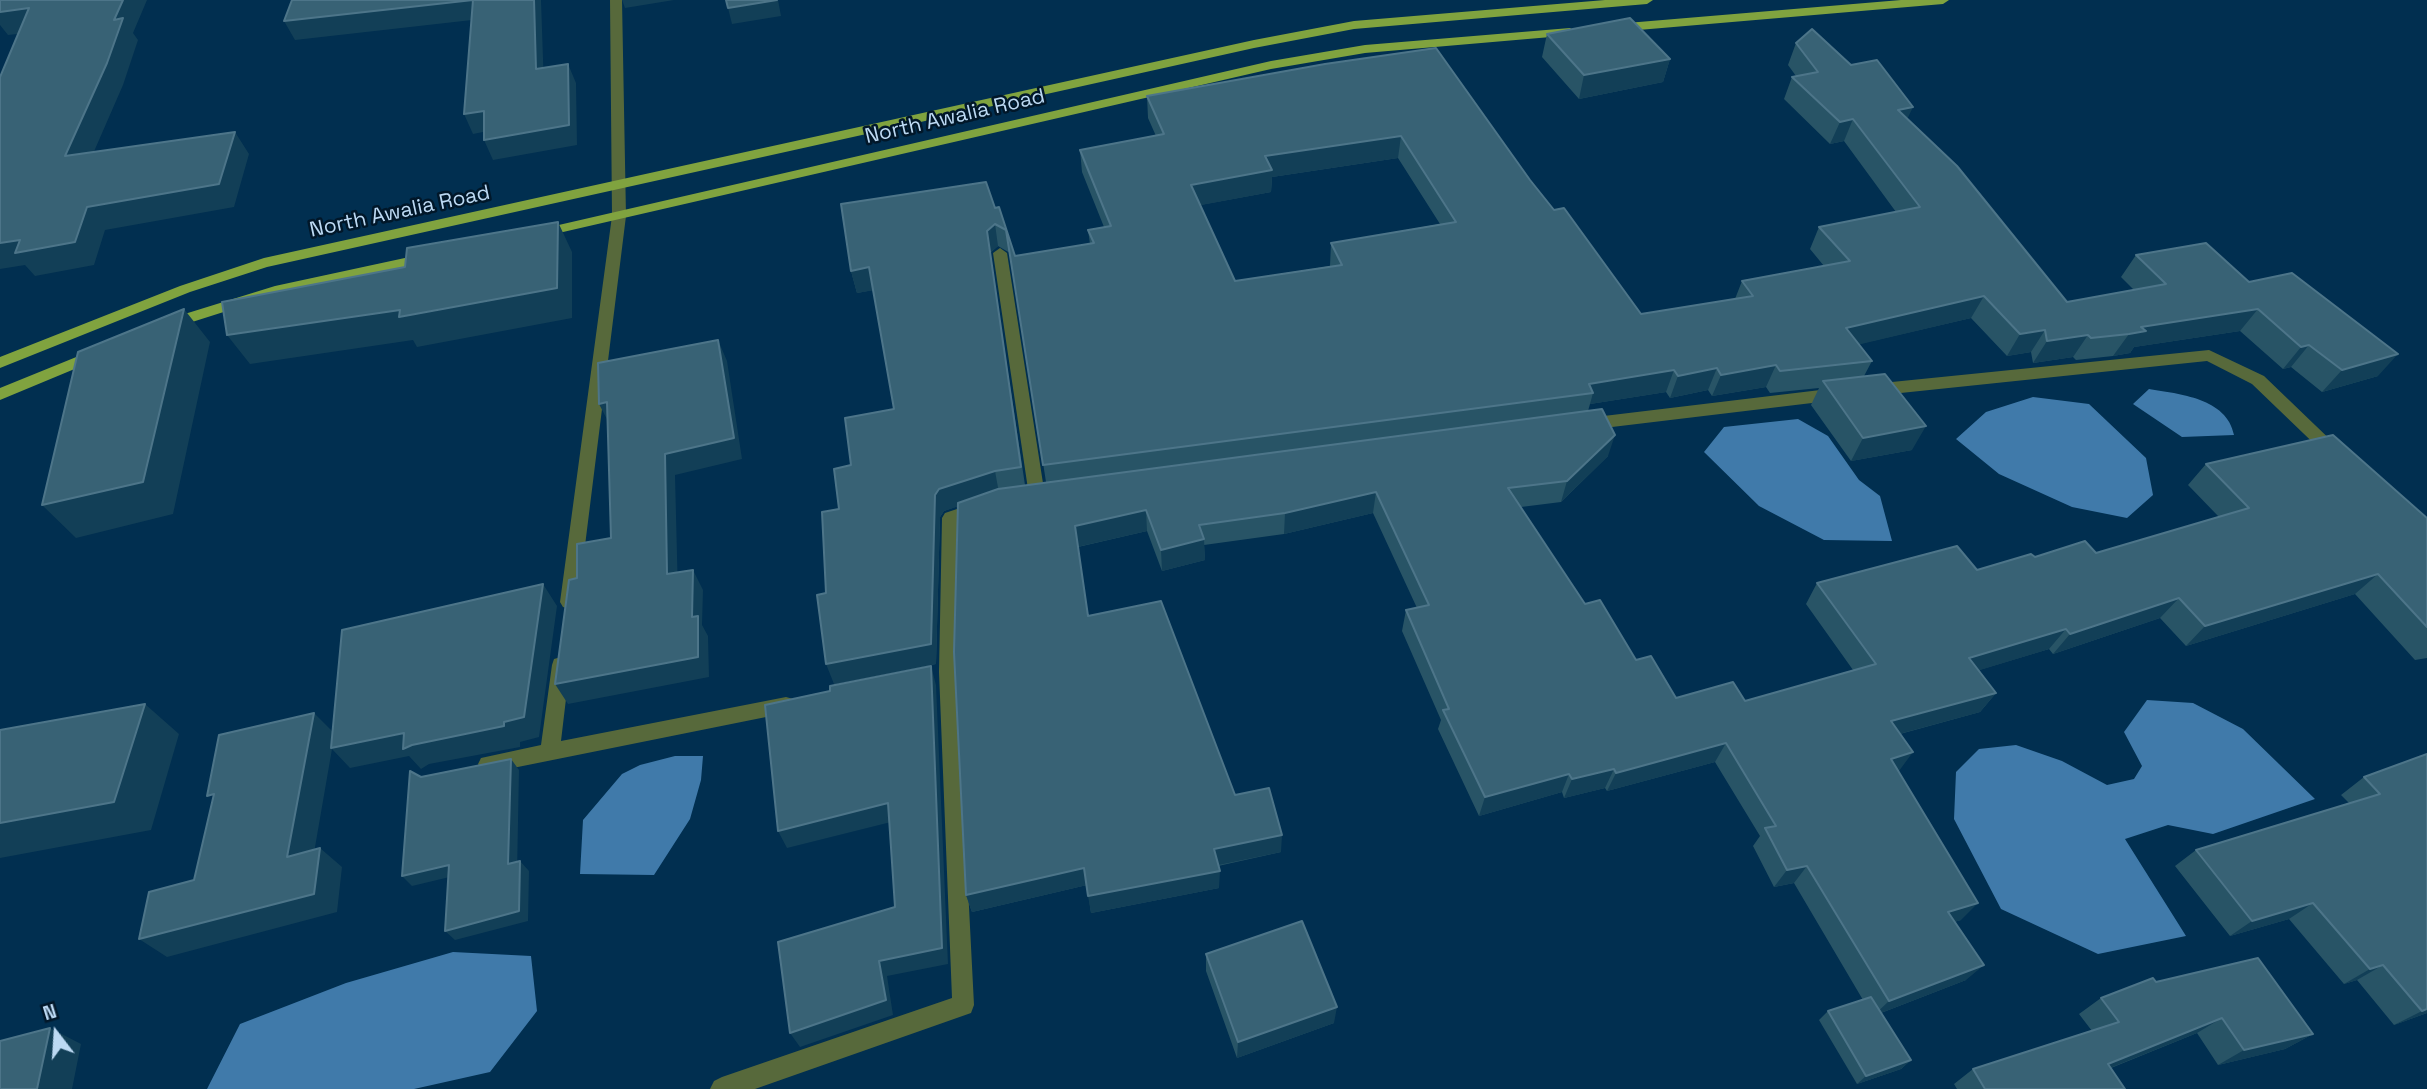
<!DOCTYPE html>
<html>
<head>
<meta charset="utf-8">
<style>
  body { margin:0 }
  #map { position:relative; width:2427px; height:1089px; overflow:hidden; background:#012f50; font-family:"Space Grotesk",sans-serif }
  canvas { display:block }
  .north { position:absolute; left:21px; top:998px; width:70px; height:70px; -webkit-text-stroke:5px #011729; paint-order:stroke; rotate:343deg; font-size:19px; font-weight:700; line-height:28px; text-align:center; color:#bcd9f3 }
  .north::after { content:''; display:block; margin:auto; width:24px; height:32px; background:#bcd9f3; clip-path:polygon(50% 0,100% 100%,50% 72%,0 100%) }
</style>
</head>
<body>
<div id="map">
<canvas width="2427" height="1089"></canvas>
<div class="north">N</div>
</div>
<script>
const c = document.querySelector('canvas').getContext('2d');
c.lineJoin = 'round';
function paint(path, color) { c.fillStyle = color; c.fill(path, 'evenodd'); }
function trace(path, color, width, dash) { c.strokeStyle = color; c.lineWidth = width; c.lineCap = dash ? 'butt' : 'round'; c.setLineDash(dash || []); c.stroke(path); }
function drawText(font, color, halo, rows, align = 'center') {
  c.font = font + ' "Space Grotesk",sans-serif'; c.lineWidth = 5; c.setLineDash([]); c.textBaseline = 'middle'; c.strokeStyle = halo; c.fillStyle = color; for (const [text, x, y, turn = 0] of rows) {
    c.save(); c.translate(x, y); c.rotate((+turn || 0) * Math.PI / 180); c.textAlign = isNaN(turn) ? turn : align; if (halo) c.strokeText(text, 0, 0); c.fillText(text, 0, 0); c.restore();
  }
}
const water = new Path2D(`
  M2149,389C2179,394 2227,398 2234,435L2182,437L2133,404Z
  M2033,397L2089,404L2146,458L2153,495L2127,518L2072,507L1999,474L1956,439L1986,412Z
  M1798,419L1828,436L1859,480L1880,496L1892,541L1824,540L1759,506L1704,452L1724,427Z
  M2147,700L2193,703L2243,729L2315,799L2213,834L2168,825L2125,839L2186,936L2098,954L2001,909L1954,819L1956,772L1979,749L2016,745L2062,761L2107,785L2134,779L2142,766L2124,732Z
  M675,756H703L701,780L690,819L654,875L580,874L583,820L622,774L640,765Z
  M453,952L531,956L537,1011L490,1072L414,1089H207L240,1024L346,983Z`);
const street = new Path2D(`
  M610,0H622L626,216L578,602L575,607L569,609L563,607L560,602L612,216Z
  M1000,248L1007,253L1045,496L1043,501H1031L1029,496L993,253Z
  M2209,350L2264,376L2341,450L2343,454L2341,458H2329L2252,384L2207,361L1872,396L1864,390L1872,384Z
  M1837,388L1845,394L1837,400L1587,430L1579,424L1587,418Z
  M981,501L987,503L990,508L987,513L960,522L957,672L974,1005L971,1013L755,1089H710L714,1081L722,1077L952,998L939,672L942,518L945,513Z
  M561,657L568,659L570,665L561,741L786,697L793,699L796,705L793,711L786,713L488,773L481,770L478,764L481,758L541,745L552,665L554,659Z`);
const primary = new Path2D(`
  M1605,0H1653L1647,4L1354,29L1254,48L267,267L190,292L0,368V357L180,286L264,258L1254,40L1354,21Z
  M1901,0H1949L1943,4L1615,32L1609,28L1615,24Z
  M1570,28L1576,32L1574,35L1365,53L1271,69L537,238L530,234L537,230L1271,61L1365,45Z
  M428,253L435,258L433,261L277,295L167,330L159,325L162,321L275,286Z
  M96,349L104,354L101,358L0,400V388Z`);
const wall = new Path2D(`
  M1547,34L1670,59L1663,82L1579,99L1542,57Z
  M1796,43L1907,119L2067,302L2134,290L2121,277L2136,255L2249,282L2378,376L2322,392L2291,367L2283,369L2240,331L2134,347L2130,353L2113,356L2076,360L2073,357L2033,363L2031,352L2007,356L1971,318L1859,344L1872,361L1864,376L1912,450L1851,461L1811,405L1819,388L1770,393L1766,387L1712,396L1708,390L1670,398L1666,392L1590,404L1588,411L1608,456L1561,502L1521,507L1585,604L1636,660L1676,698L1745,701L1853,670L1806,604L1817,583L1977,570L2035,557L2096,553L2219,517L2188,485L2206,464L2427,518V658L2415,660L2355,594L2186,646L2160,618L2053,654L2049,649L1979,670L1996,693L1980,712L1900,734L1898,771L1961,920L1954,922L1966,980L1881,1013L1911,1060L1901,1069L1857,1084L1819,1020L1828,1011L1863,1000L1794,883L1774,887L1753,846L1760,836L1715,762L1607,791L1605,788L1564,798L1562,792L1479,816L1438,729L1441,720L1402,631L1406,610L1417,608L1373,513L1284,534L1204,545L1205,560L1162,571L1147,531L1078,547L1088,616L1281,852L1218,866L1219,888L1091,913L1087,885L972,912L966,895L958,506L944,511L940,517L936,664L834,684L826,593L839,509L851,465L894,409L873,290L857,293L851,271L999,207L1015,256L1090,244L1088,230L1104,227L1082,172L1080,150L1156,136L1148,118L1147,96L1325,64L1530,180L1554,210L1641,314L1735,299L1742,281L1824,266L1810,249L1819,227L1896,212L1844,141L1830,144L1784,99L1792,77L1796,76L1788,65ZM1398,158L1440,224L1331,243L1330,266L1235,281L1200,205L1271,192L1272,177ZM998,246L1010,253L1046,482L1025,485L990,253Z
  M2427,754V1013L2394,1025L2357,980L2344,984L2289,919L2230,936L2175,866L2196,850L2349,803L2341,795L2364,777Z
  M1206,954L1334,1023L1237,1058L1206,971Z
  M2156,982L2313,1034L2285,1049L2218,1065L2197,1033L2111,1068L2125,1089H1957L1954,1084L1973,1069L2092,1031L2079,1014L2101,998Z`);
const shadedWall = new Path2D(`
  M123,0H147L133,33L138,40L123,85L82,179L65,156L114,20Z
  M473,0L481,19L295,40L284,21Z
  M534,0H541L544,88L536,69Z
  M622,0H674L625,8Z
  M778,0L781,16L732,24L728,8Z
  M29,8L45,31L8,35L0,25V12Z
  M1670,59L1663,82L1579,99L1584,75Z
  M568,64L576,83L577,145L493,160L484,140Z
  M1913,107L1903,128L1898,110Z
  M484,111L493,130L473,134L464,114Z
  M1853,119L1844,141L1830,144L1840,122Z
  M235,132L249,154L234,207L105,230L94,265L35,276L25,265L0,269V243L20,240L87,207Z
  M1401,136L1398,158L1272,177L1271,192L1191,207V185L1265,156Z
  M558,222L572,252V318L417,347L413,340L250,364L227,335Z
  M995,224L998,246L990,253L1025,489L987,231Z
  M869,267L875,290L857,293L851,271Z
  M1984,296L1971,318L1836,350L1846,328Z
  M184,309L210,342L173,514L76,538L42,505Z
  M2258,309L2240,331L2134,347L2130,353L2113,356L2129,334L2141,327Z
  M2045,330L2031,352L2007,356L2020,334Z
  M2088,335L2073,357L2033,363L2047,341Z
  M718,340L727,361L742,459L675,475L678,595L667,574L665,454Z
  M2309,345L2291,367L2283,369L2301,347Z
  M2398,354L2378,376L2322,392L2342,370Z
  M1776,365L1766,387L1712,396L1721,375Z
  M1717,368L1708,390L1670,398L1678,376Z
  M1674,370L1666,392L1590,404L1593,393L1589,384Z
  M607,402L610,425L599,404Z
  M1926,426L1912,450L1851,461L1863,438Z
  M1615,435L1608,456L1561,502L1567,481Z
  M995,471L999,493L944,511L940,517L936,664L834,684L826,664L939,489Z
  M1376,492L1373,513L1284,534L1285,513Z
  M1146,510L1147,531L1077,547L1075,526Z
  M1204,539L1205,560L1162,571L1161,550Z
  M693,570L703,590L702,625L708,636L709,677L568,704L555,684L692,617Z
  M2378,574L2355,594L2186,646L2205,626Z
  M543,584L557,606L539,737L520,742V747L429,764L421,769L409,756L350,768L332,749L310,876L287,857L314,713L335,734L404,733L504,722Z
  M2179,598L2160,618L2053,654L2070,634Z
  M2066,629L2049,649L1954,678L1969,658Z
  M931,666L936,685L948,964L887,976L893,1015L800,1047L790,1033L879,961L942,948Z
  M1996,693L1980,712L1877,740L1891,721Z
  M145,704L179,734L151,830L0,858V823Z
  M1726,743L1715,762L1607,791L1616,773Z
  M1913,752L1899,771L1891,759Z
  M511,759L519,770L517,874L508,864Z
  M1614,769L1605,788L1564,798L1572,779Z
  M1569,774L1562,792L1479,816L1485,797Z
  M888,803L895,821L787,848L778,831Z
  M1282,835L1281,852L1214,866V849Z
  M320,848L342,867L337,912L167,957L139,939Z
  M520,861L529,871L528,921L455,940L445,931Z
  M449,865L458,875L412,886L402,876Z
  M1807,866L1794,883L1774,887L1787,870Z
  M1084,868L1087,885L972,912L966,895Z
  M1220,871L1219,888L1091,913L1088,896Z
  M1978,903L1961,920L1931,929L1948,912Z
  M2313,903L2289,919L2230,936L2252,921Z
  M1984,965L1966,980L1873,1016L1889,1001Z
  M2383,965L2357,980L2344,984L2370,969Z
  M1337,1007L1334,1023L1237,1058L1238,1042Z
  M2427,1009V1013L2394,1025L2422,1011Z
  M2222,1018L2197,1033L2085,1078L2108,1064Z
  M50,1028L81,1044L72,1089H37Z
  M2313,1034L2285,1049L2218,1065L2244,1050Z
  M1911,1060L1901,1069L1857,1084L1866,1076Z`);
const building = new Path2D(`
  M0,0H123L114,20L123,18L107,63L65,156L235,132L219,184L87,207L75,242L15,253L20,240L0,243V77L29,8L0,12Z
  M292,0H534L536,69L568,64L569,125L484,140V111L464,114L473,0L284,21Z
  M726,0H777L728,8Z
  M1630,18L1670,59L1584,75L1547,34Z
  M1812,29L1851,65L1877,60L1913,107L1898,110L1957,166L2067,302L2166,284L2136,255L2206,243L2249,282L2292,273L2398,354L2342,370L2309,345L2301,347L2258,309L2141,327L2146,331L2129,334L2091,338L2088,335L2047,341L2045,330L2020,334L1984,296L1846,328L1872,361L1780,371L1776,365L1721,375L1717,368L1678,376L1674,370L1589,384L1593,393L1043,465L1006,230L995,224L987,231L1021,467L995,471L939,489L935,495L931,644L826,664L817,595L826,593L822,512L839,509L834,469L851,465L845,418L894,409L869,267L851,271L841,204L986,182L995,208L999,207L1015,256L1094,243L1088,230L1111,226L1080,150L1164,134L1147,96L1325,64L1436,48L1530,180L1554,210L1564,208L1641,314L1753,296L1742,281L1850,261L1819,227L1920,207L1853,119L1840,122L1792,77L1818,72L1796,43ZM1401,136L1456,222L1331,243L1342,265L1235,281L1191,185L1272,170L1265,156Z
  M558,222L557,288L399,317L400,310L227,335L222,302L405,267L407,248Z
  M184,309L143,482L42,505L78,352Z
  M718,340L734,438L665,454L667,574L693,570L692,617L698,616V657L555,684L569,580L577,578V544L611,538L607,402L599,404L598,363Z
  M1885,374L1926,426L1863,438L1823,381Z
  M1602,409L1615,435L1567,481L1508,488L1585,604L1600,600L1636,660L1651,656L1676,698L1733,682L1745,701L1876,664L1817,583L1957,546L1977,570L2031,554L2035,557L2085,541L2096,553L2249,508L2206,464L2333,435L2427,518V627L2378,574L2205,626L2179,598L2070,634L2066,629L1969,658L1996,693L1891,721L1913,752L1891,759L1978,903L1948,912L1984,965L1889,1001L1807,866L1787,870L1765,828L1776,826L1726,743L1616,773L1614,769L1572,779L1569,774L1485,797L1443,710L1449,709L1406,610L1429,605L1376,492L1285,513L1199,525L1204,539L1161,550L1146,510L1075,526L1088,616L1161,601L1235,795L1269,788L1282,835L1214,849L1220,871L1088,896L1084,868L966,895L954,652L958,503L998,489Z
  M543,584L524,717L504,722V726L412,745L403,749L404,733L331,748L342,630Z
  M931,666L942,948L879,961L886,1000L790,1033L778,942L895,907L888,803L778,831L765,705L830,691V686Z
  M145,704L114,802L0,823V730Z
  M314,713L287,857L320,848L314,894L139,939L149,892L194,880L214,794L207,796L219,735Z
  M2427,754V1009L2422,1011L2383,965L2370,969L2313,903L2252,921L2196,850L2380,794L2364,777Z
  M511,759L508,864L520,861L519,911L445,931L449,865L402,876L410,771L421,777Z
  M1302,921L1337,1007L1238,1042L1206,954Z
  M2258,958L2313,1034L2244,1050L2222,1018L2108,1064L2125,1089H1985L1973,1069L2119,1022L2101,998L2153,978L2156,982Z
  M1871,997L1911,1060L1866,1076L1828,1011Z
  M50,1028L37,1089H0V1041Z`);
const farStreetnames = [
  ["North Awalia Road",955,117,-13],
  ["North Awalia Road",400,212,-12]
];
paint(water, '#407aaa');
paint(street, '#57693b');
paint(primary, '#80a33f');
paint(wall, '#285466');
paint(shadedWall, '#123f57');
paint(building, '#386275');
trace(building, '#4d7589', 2);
drawText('21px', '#bcd9f3', '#011729', farStreetnames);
</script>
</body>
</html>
